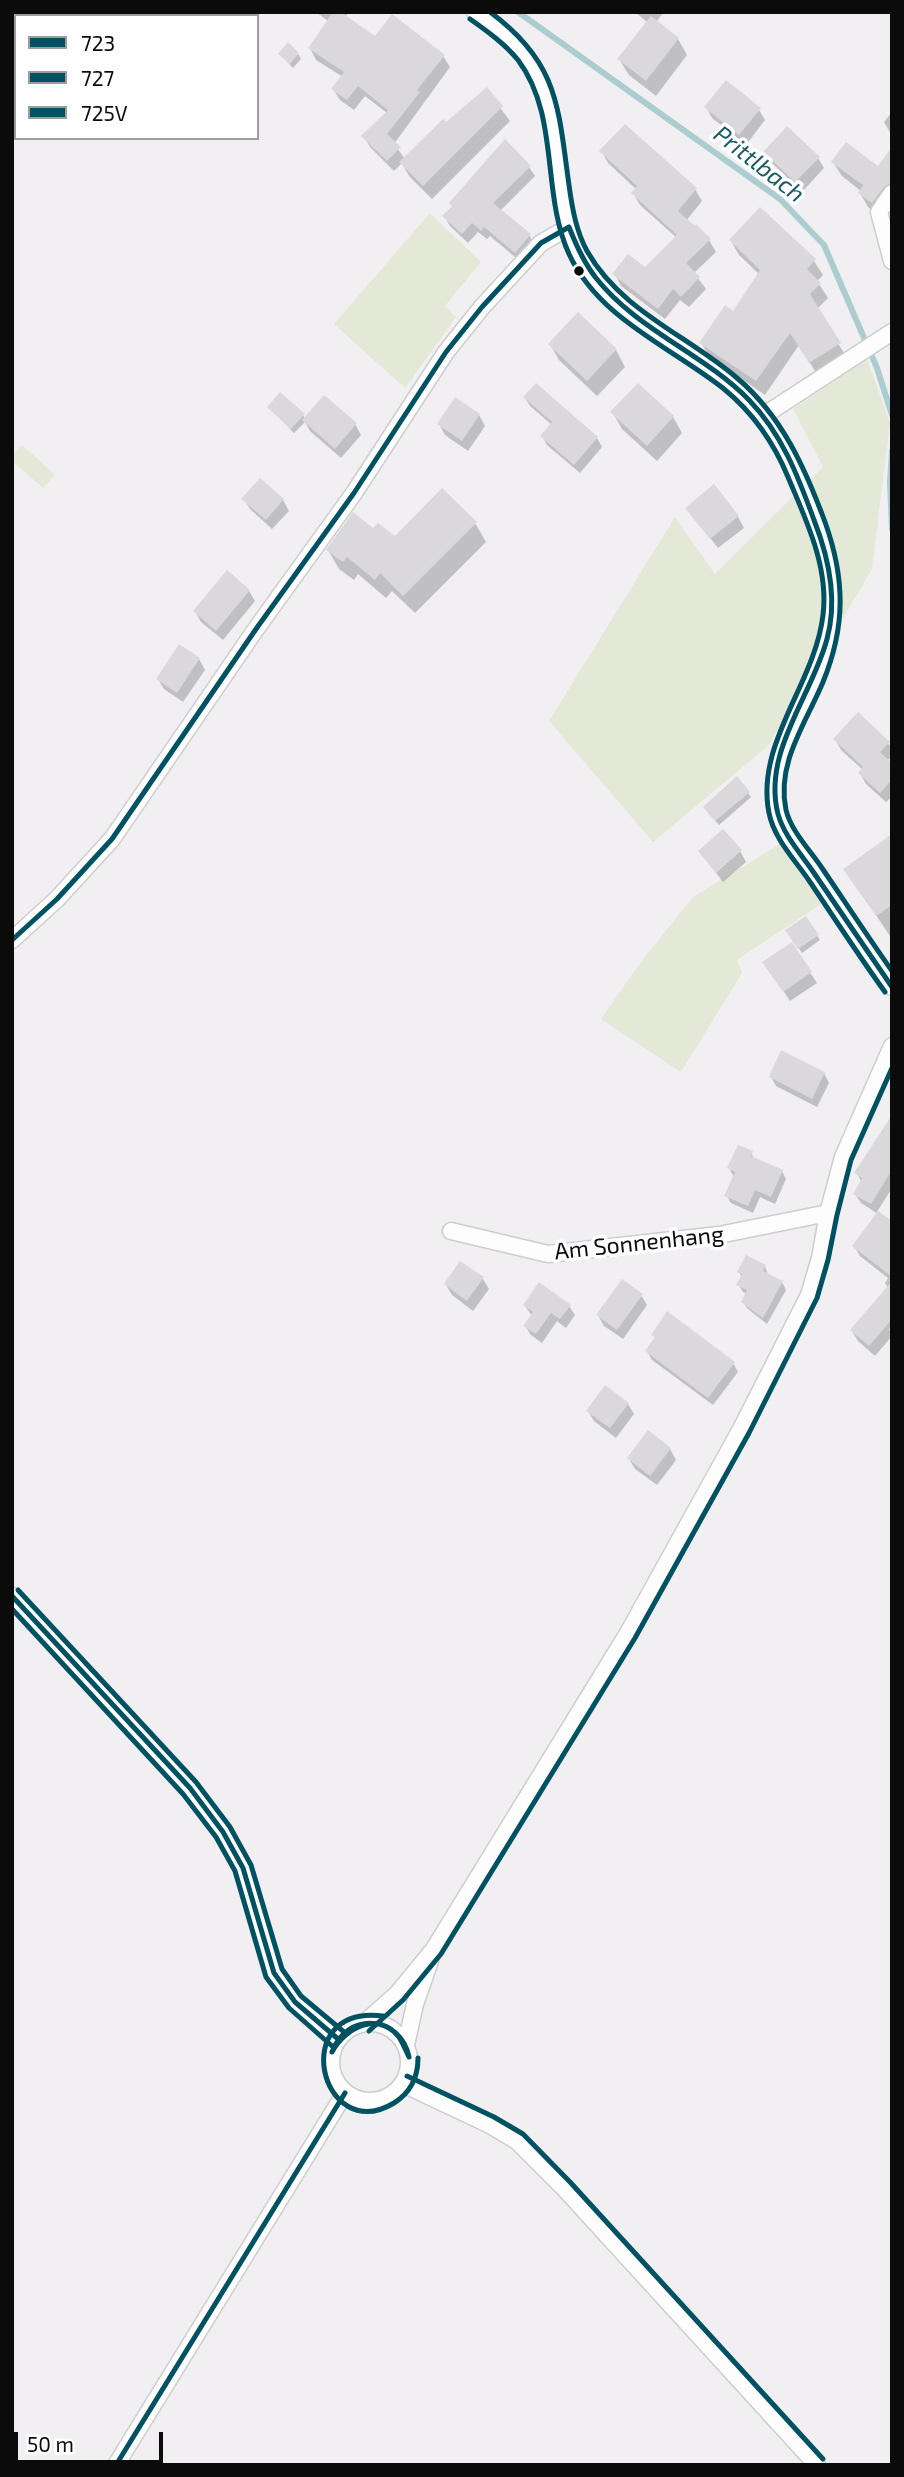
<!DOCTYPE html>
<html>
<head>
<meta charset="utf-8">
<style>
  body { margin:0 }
  #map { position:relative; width:904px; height:2477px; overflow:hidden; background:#f1eff2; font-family:"Exo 2",sans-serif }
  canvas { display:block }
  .frame { position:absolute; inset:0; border:14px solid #0c0b0c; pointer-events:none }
  .legend { position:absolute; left:14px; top:14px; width:245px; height:126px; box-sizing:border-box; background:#fefdff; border:2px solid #9d9c9e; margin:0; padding:9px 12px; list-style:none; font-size:21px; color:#0c0b0c }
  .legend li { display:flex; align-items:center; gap:14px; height:35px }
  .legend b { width:35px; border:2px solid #9d9c9e }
  .scale { position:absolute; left:14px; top:2432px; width:149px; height:32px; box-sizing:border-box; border:4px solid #0c0b0c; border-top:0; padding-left:9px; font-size:21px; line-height:24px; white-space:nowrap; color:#0c0b0c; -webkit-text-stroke:5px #fefdff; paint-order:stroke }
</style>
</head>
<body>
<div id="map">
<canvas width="904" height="2477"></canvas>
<div class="frame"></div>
<ul class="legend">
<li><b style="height:9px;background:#005262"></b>723</li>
<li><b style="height:9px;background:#005262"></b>727</li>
<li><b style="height:9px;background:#005262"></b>725V</li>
</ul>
<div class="scale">50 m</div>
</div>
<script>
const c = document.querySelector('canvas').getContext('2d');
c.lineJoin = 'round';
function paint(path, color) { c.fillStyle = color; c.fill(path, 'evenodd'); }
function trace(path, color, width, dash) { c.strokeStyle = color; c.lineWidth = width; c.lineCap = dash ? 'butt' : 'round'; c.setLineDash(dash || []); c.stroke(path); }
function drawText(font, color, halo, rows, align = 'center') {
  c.font = font + ' "Exo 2",sans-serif'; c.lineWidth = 7; c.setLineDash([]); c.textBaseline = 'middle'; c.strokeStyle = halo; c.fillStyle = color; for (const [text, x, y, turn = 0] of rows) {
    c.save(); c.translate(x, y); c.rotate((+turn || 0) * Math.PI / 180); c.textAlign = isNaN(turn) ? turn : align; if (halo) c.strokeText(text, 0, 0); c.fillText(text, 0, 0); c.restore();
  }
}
const green = new Path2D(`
  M430,213L481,262L445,306L456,317L405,388L334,324Z
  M867,359L890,423L872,569L768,746L653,842L549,721L675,517L715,574L823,467L793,409Z
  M22,445L55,475L43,488L12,461V455Z
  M780,844L821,904L737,960L742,973L681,1072L601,1019L640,963L693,897Z`);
const shadow = new Path2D(`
  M316,12H349L345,17L375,38L443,56L450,67L394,144L405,159L487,90L510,121L432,199L409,176L402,163L394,171L370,147L364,136L387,113L365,96L354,110L340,100L333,89L343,77L316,60L310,48L329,22Z
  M635,12H664L656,22L678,39L687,55L656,96L629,75L619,59L648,23Z
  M280,54H298L301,59L293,68Z
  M706,107L759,110L765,120L746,145L712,118Z
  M892,112V136L884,122Z
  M892,150V201L881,217L868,207L860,193L861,191L842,176L833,162L878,168Z
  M602,152L695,189L702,201L686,221L709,240L716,252L694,273L706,289L689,307L680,300L665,319L621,286L615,274L645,269L677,238L640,205L633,193L636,189L608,163Z
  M766,152L818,158L824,168L802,192L772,163Z
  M529,167L535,176L500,211L529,235L535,245L521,262L490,236L487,239L478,232L468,243L450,226L444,216Z
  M731,241L814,261L823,275L817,281L828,298L817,309L847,358L818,376L799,345L765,395L710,357L701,343L733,313L760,275L739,255Z
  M579,314L616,350L625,367L597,396L559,360L550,344Z
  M536,385L597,438L602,447L580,473L547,445L542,436L552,425L530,406L525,398Z
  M269,407L303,415L305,419L355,424L361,435L341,458L310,431L305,422L294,433Z
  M613,413L673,417L682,433L657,461L622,429Z
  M479,415L485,426L468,451L445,435L439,424Z
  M244,499L283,500L289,511L272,529L250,509Z
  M687,508L738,517L744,528L718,548Z
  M475,523L486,542L415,613L392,591L386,598L358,574L354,580L339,569L328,550L373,530L395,538Z
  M249,591L255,601L223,640L201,622L195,611Z
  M199,659L205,670L183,702L164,689L158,679Z
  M835,739L888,743L892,749V756L887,761L892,765V797L886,802L866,784L860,773L863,770L841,750Z
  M748,793L751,797L719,825L707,811Z
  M892,836V934L890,936L845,869Z
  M740,851L746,862L723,882L700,852Z
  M806,918L820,940L802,953L787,930Z
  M791,944L817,983L790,1001L771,972Z
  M824,1073L829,1083L817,1107L776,1086L771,1077Z
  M892,1118V1188L877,1212L892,1224V1326L889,1329L892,1336L875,1356L858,1341L852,1331L888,1288L885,1283L888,1278L860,1256L854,1246L878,1214L861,1203L855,1194L862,1183L857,1173Z
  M751,1153L755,1160L782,1171L786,1179L775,1204L760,1197L753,1213L731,1203L726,1195L734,1177L729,1168Z
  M765,1266L768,1275L782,1282L786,1290L767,1324L748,1309L743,1302L747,1294L743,1292L738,1284L742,1277L739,1272Z
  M483,1279L489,1289L473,1311L452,1295L446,1285Z
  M641,1295L647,1305L623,1339L604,1326L598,1315Z
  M525,1306H569L575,1315L566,1328L557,1321L542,1343L531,1335L525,1326L532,1316Z
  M653,1335L733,1363L738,1372L713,1405L652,1360L647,1351L656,1340Z
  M628,1404L634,1414L616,1438L594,1421L588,1411Z
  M670,1449L676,1460L657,1485L635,1469L629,1459Z`);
const stream = new Path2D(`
  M518,12L780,199L824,245L877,368L892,415
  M892,451L890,482L892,529`);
const building = new Path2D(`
  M333,12H341L375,36L392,14L445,55L417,90L420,92L387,134L401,147L387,161L361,136L388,110L358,86L347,100L331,89L344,72L308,48Z
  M651,16L679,38L646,81L617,59Z
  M288,42L299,53L290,64L278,54Z
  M726,80L761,108L739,135L704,107Z
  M487,87L503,106L423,186L399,162L443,119L446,122Z
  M625,124L697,188L678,211L695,226L696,224L711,239L686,263L700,277L681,297L673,289L658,309L612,274L628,254L645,267L677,235L631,193L637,186L599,151Z
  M787,126L820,157L795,182L763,152Z
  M505,139L531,166L493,203L531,234L515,253L484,227L481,231L472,223L462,234L442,216L452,206L449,203Z
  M846,142L878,166L892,147V183L884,187L872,203L858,193L863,185L831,162Z
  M760,207L816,259L807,269L821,283L810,294L841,343L809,363L790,333L756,381L699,343L725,305L733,311L760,270L729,240Z
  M578,312L617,349L587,381L548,344Z
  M536,383L598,437L574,465L540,436L552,422L523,397Z
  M638,383L674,416L647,446L610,412Z
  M280,392L305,414L291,429L267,407Z
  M324,395L357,423L335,449L302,420Z
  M455,397L480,414L462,441L437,424Z
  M260,478L284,499L266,520L241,499Z
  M714,484L739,516L710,539L685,508Z
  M442,488L477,522L403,596L380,573L375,580L347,557L343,562L326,550L353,512L373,528L378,523L395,536Z
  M227,570L250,590L216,631L193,611Z
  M179,644L200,658L177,693L156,679Z
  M858,712L890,742L880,752L892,763V780L880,793L858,773L863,767L833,739Z
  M737,776L750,792L715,821L703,807Z
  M723,829L742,850L716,873L698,851Z
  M892,834V905L876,916L843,869Z
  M806,916L819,935L798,949L785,930Z
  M792,942L812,972L783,992L762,962Z
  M781,1050L825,1072L812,1099L769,1077Z
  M892,1115V1170L871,1204L853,1194L862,1178L854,1173Z
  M738,1145L753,1151L751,1156L783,1170L771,1197L755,1190L748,1206L724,1196L735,1172L727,1168Z
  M878,1211L892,1221V1277L852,1246Z
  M746,1255L766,1265L763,1271L783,1281L763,1318L741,1302L747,1290L736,1285L742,1274L737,1272Z
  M460,1261L484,1277L467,1301L444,1284Z
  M622,1279L643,1294L617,1330L596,1315Z
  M892,1281V1319L869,1346L850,1330Z
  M539,1282L571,1305L560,1319L551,1313L536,1334L523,1326L533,1312L523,1305Z
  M667,1311L735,1362L708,1398L645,1351L655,1337L651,1335Z
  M605,1385L629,1403L610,1428L586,1411Z
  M648,1430L671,1448L650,1476L627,1458Z`);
const minor = new Path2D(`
  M475,12C494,26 513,39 527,58C568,113 548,192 578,252C610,315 677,341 730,383C758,406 781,437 795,471C812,515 838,566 832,615C830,629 826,646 822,660C806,711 764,756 778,813C783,831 803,856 814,872C840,910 865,949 892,987
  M892,193L879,212L892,261
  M763,416L892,332
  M12,940L57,899L112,839L256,629L354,493L446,352L482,307L541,243L569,227
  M451,1231L548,1254L719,1235L828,1213
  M12,1596L190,1788L223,1832L243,1868L274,1973L295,2002L338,2039
  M331 2062a39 39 0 1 1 78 0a39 39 0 1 1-78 0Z
  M363,2024L397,1994L434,1949L628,1633L741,1429L809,1295L820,1258L828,1213L843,1157L892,1046
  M406,2045L415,2004L430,1961
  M403,2084L490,2125L517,2141L564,2188L817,2465
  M116,2465L345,2093`);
const bus1 = new Path2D(`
  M569,227C576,245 584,263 596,278C637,330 703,353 749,400C782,434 798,476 814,520C829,558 838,599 827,639C812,696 762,752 778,814C784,836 802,855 814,873C840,911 866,949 892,987
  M12,940L57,899L112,839L256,629L354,493L446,352L482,307L541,243L569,227
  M12,1596L190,1788L223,1832L243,1868L274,1973L295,2002L338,2039
  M332,2052C347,2011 400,2015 409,2057
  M332,2052C345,2028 378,2010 399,2037C403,2043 406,2051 409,2057
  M116,2465L345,2093`);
const bus2 = new Path2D(`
  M470,19C487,31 505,44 518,60C560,116 541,193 569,254C599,319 671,347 724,389C752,412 774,443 788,477C806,520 829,567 823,615C815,684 755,743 769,813C774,839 796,861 810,882C835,919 859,956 885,992
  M12,1609L183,1794L216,1837L235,1871L266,1977L289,2008L332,2046
  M383,2016C286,2004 321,2147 394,2103C410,2093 418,2078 418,2058
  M369,2031L403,2000L441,1954L635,1638L749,1433L817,1298L828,1260L837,1215L851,1160L892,1068`);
const bus3 = new Path2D(`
  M490,12C559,63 558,107 569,185C572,207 576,231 587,251C621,311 687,335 737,378C782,416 805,468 825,522C845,578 846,626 823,682C806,723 776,763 786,810C791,831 810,850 822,868C845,902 868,937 892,971
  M18,1590L196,1782L230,1827L251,1865L282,1969L301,1996L344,2032
  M407,2076L494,2117L523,2134L570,2182L823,2459`);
const markers = [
  [579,271,6,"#0c0b0c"]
];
const streetNames = [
  ["Am Sonnenhang",639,1243,-6]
];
const waterNames = [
  ["Prittlbach",759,164,38]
];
paint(green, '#e4e8d7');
paint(shadow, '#0003');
trace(stream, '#abcdcf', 6);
paint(building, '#dad8da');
trace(minor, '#cecdce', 19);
trace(minor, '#fdfdfd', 16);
trace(bus1, '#005262', 5);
trace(bus2, '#005262', 5);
trace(bus3, '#005262', 5);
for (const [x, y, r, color] of markers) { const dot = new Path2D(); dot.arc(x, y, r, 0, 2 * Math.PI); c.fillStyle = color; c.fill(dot); trace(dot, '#fefdff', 2.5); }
drawText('23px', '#0c0b0c', '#fefdff', streetNames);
drawText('italic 24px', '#175c5e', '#fefdff', waterNames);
</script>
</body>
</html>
